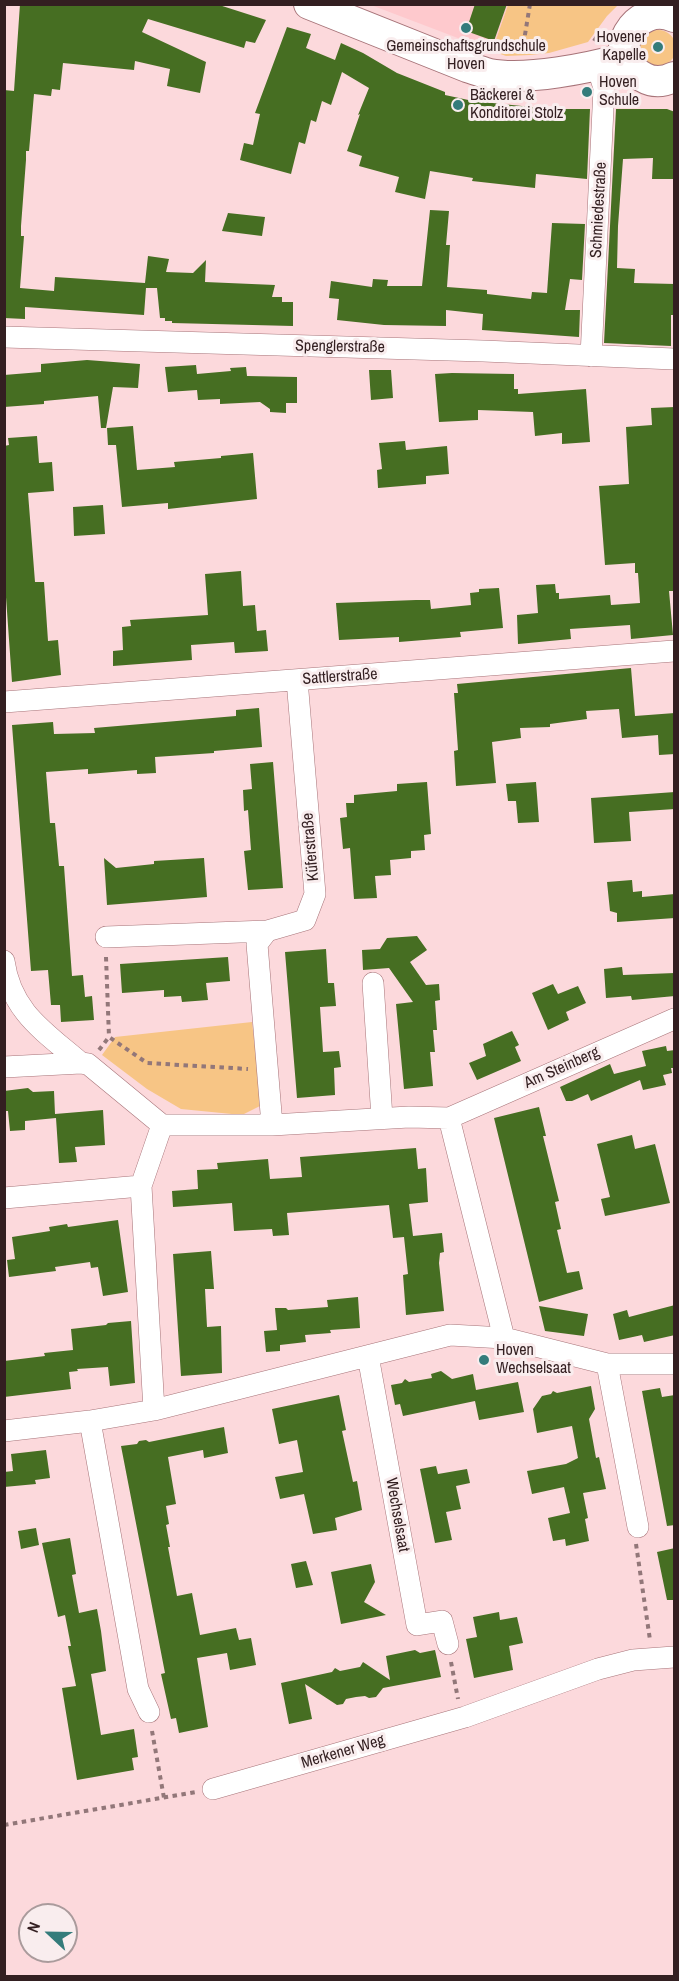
<!DOCTYPE html>
<html>
<head>
<meta charset="utf-8">
<style>
  body { margin:0 }
  #map { position:relative; width:679px; height:1981px; overflow:hidden; background:#fcd9dc; font-family:"Archivo Narrow",sans-serif }
  canvas { display:block }
  .frame { position:absolute; inset:0; border:6px solid #331f21; pointer-events:none }
  .north { position:absolute; left:18px; top:1903px; width:60px; height:60px; box-sizing:border-box; background:#f9edee; border:2px solid #aa9b9c; border-radius:50%; rotate:292deg; font-size:16px; font-weight:700; line-height:24px; text-align:center; color:#331f21 }
  .north::after { content:''; display:block; margin:auto; width:21px; height:27px; background:#347c7b; clip-path:polygon(50% 0,100% 100%,50% 72%,0 100%) }
</style>
</head>
<body>
<div id="map">
<canvas width="679" height="1981"></canvas>
<div class="frame"></div>
<div class="north">N</div>
</div>
<script>
const c = document.querySelector('canvas').getContext('2d');
c.lineJoin = 'round';
function paint(path, color) { c.fillStyle = color; c.fill(path, 'evenodd'); }
function trace(path, color, width, dash) { c.strokeStyle = color; c.lineWidth = width; c.lineCap = dash ? 'butt' : 'round'; c.setLineDash(dash || []); c.stroke(path); }
function drawText(font, color, halo, rows, align = 'center') {
  c.font = font + ' "Archivo Narrow",sans-serif'; c.lineWidth = 6; c.setLineDash([]); c.textBaseline = 'middle'; c.strokeStyle = halo; c.fillStyle = color; for (const [text, x, y, turn = 0] of rows) {
    c.save(); c.translate(x, y); c.rotate((+turn || 0) * Math.PI / 180); c.textAlign = isNaN(turn) ? turn : align; if (halo) c.strokeText(text, 0, 0); c.fillText(text, 0, 0); c.restore();
  }
}
const built = new Path2D(`
  M371,5H508L492,51Z`);
const green = new Path2D(`
  M508,5V4L618,5L607,16L588,42L549,53L530,55L506,56L492,51Z
  M640 48a18 18 0 1 1 36 0a18 18 0 1 1-36 0Z
  M252,1022L262,1105L242,1115L181,1109L147,1089L102,1055L115,1037Z`);
const building = new Path2D(`
  M20,4H216L266,20L255,43L246,41L244,48L148,19L142,32L206,62L200,93L167,86L170,69L135,61L134,70L63,63L60,90L52,89L51,96L34,94L29,151H26V160L21,226V236H24L20,288L54,291L55,277L145,283L148,256L169,259L166,272L193,273L206,260L205,282L275,285L272,297H282V302H293V326L172,323V321H165V318H160L157,288H146L144,315L25,307V319L4,318V90L14,91Z
  M475,4H507L494,41L466,31Z
  M287,27L311,34L306,48L335,60L341,43L363,53L397,73L445,92V95L473,101L551,109H590L587,179L536,174L535,188L472,181L473,178L430,171L425,199L395,192L399,177L359,166L362,156L347,151L360,114L358,115L369,88L342,72L331,105L322,101L316,122L311,120L305,144L299,142L291,174L240,160L244,143L253,145L260,114L255,113Z
  M616,109H667L675,112V179H652L653,158L623,159L618,226L617,268L635,269L634,283L675,284V315H671V346L604,343Z
  M430,210L449,211L446,245H450L447,287L487,290V294L531,299L532,292L547,293L552,223L585,224L582,280L570,279L565,310H580L579,337L482,330L483,314L446,310V326L384,325L337,320L339,299L329,298L331,281L372,287L373,279L388,280L387,286H422Z
  M228,213L265,217L262,236L222,231Z
  M87,360L140,364L138,388L113,387L106,428H101L98,396L44,401V404L4,407V375L41,372V364Z
  M196,365L197,374L231,371L230,368L246,367L247,376L297,377V403H286V413L270,412V409L260,402L220,404V399L198,400L197,390L168,392L165,367Z
  M369,370H391L393,398L371,400Z
  M452,373L514,374V389H518V394L586,389L590,442L562,444V433L535,436L533,412L478,410V420L439,422L435,374Z
  M675,407V591H669L673,635L631,639L630,625L570,629L571,639L518,644L517,615L538,613L536,585L555,584L556,593H559V599L610,595L611,605L640,603L638,573H635V563L605,565L599,486L629,484L626,427L652,425L651,408Z
  M133,426L137,470L175,467L174,462L221,458V456L253,453L257,499L168,509V503L122,507L116,445H108L107,428Z
  M37,436L39,463L52,462L54,491L28,493L35,582H44L48,641L58,640L61,675L12,682L4,569V446L9,445L8,438Z
  M405,441L406,450L447,446L449,474L426,476V484L378,488L377,470L382,469L379,443Z
  M103,505L105,534L74,536L73,507Z
  M241,571L243,606L255,605L257,631L266,630L268,651L235,653L234,642L191,645L192,660L113,666V651L123,650L122,627L131,626L130,620L208,615L205,574Z
  M499,588L503,628L460,632L461,637L399,642V637L339,640L336,603L416,600H430L431,609L471,605L470,593L479,592V589Z
  M631,668L635,716L675,713V754L659,755L658,735L622,738L619,709L586,711L587,719L550,724V727L520,728L521,738L492,742L496,783L456,786L454,751L458,750L454,693H458L457,684Z
  M259,708L262,747L214,751V753L155,757L156,773L137,774V770L88,774V769L46,772L50,823H55L59,866H64L72,976L83,975L85,997L92,996L94,1020L61,1022L60,1005H51L48,970L31,971L12,725L53,722L54,734L95,733L94,728L236,716V710Z
  M273,762L283,888L248,890L244,851L251,850L248,810L244,811L243,790L252,789L250,764Z
  M427,782L431,834L424,835L425,850L411,851V858L390,860L391,875L375,876L377,898L354,899L350,848L343,849L340,818L347,817L346,803H354V795L397,791V784Z
  M536,782L539,822L518,823L516,801H508L506,784Z
  M675,792V809L629,812L631,841L594,843L591,798Z
  M104,858L116,868L154,864V861L204,858L207,897L107,905Z
  M632,880L633,892L642,891V897L675,894V918L617,922V913L610,911L607,882Z
  M417,936L427,950L410,962L426,985L439,984L440,1000L435,1001L437,1030H433L435,1052H430L433,1086L404,1089L396,1004L413,1002L389,968L363,970L362,950L380,949L387,938Z
  M326,949L328,983H334L336,1006L320,1007L323,1052L339,1051L341,1067L334,1068L335,1095L297,1098L285,952Z
  M228,957L230,981L206,983L208,1000L182,1002L181,996L164,997V990L122,993L120,964Z
  M622,967L623,975L675,973V996L632,1000L631,996L606,998L604,969Z
  M553,984L558,994L578,986L586,1003L566,1012L569,1020L548,1030L532,993Z
  M512,1031L519,1045L515,1047L521,1061L477,1080L469,1063L486,1056L483,1044Z
  M666,1046L667,1051L675,1050V1068H671L672,1073L663,1075L666,1085L643,1090L640,1080L591,1101L588,1094L572,1101H566L560,1087L610,1064L614,1074L646,1066L642,1051Z
  M28,1088L33,1092L54,1091L55,1114L103,1110L105,1145L75,1147L77,1162L59,1163L56,1118L25,1121V1130L10,1131L8,1111H4V1091Z
  M539,1107L546,1136H543L559,1201L555,1202L561,1229L557,1230L567,1273L579,1271L583,1289L539,1302L494,1118Z
  M632,1135L635,1149L655,1144L670,1203L605,1216L601,1199L610,1197L597,1144Z
  M416,1148L418,1169L426,1168L428,1202L409,1204L413,1236L442,1233L444,1252L440,1253L439,1263L444,1311L406,1315L403,1275L408,1274L404,1237L393,1238L389,1205L287,1213L289,1235L273,1236L272,1229L234,1231L232,1203L173,1207L172,1191L198,1189L197,1170L218,1169L217,1163L268,1159L270,1179L302,1177L300,1157Z
  M118,1220L128,1292L103,1296L98,1267L91,1268L90,1262L55,1267L56,1271L9,1277L7,1260L15,1259L12,1237L50,1231L49,1227L67,1224L68,1227Z
  M211,1251L214,1289H205L207,1327L221,1326L222,1373L181,1376L173,1254Z
  M358,1297L360,1328L330,1330L331,1333L305,1335L306,1342L280,1345V1351L266,1352L264,1331L277,1330L275,1308H286L288,1310L328,1307L327,1300Z
  M675,1305V1335L644,1342L642,1335L619,1340L613,1314L627,1310L629,1317Z
  M539,1306L588,1314L584,1336L545,1331Z
  M131,1321L135,1383L110,1386L108,1367L77,1369L78,1371L69,1372L71,1389L4,1397V1361L45,1356L44,1353L73,1350L71,1329L106,1325L108,1323Z
  M441,1371L452,1379L473,1374L476,1390L518,1382L524,1412L479,1420L475,1401L403,1416L400,1404L395,1405L391,1385L402,1383L405,1379L409,1382L432,1378L431,1374Z
  M591,1386L595,1409L589,1419L596,1458L599,1457L606,1489L583,1493L588,1518L585,1519L589,1541L566,1546L565,1539L553,1541L548,1518L570,1513L564,1487L532,1494L527,1471L566,1464L578,1458L572,1426L537,1433L533,1409L542,1396L551,1394L553,1391L557,1393Z
  M660,1388L662,1397L675,1395V1525L667,1526L642,1391Z
  M339,1395L346,1430L342,1431L353,1482L357,1481L362,1510L335,1518L337,1530L313,1534L304,1494L280,1499L275,1477L303,1472L297,1440L279,1444L272,1409Z
  M224,1427L228,1453L204,1458L203,1450L168,1457L176,1504L166,1506L169,1524L166,1525L170,1547H168L177,1596L192,1593L200,1635L236,1628L239,1640L251,1638L256,1665L230,1670L227,1653L197,1658L208,1727L179,1733L176,1718L171,1719L161,1674L165,1673L121,1446L137,1444L139,1441L146,1440L149,1442Z
  M46,1450L50,1478L35,1480L36,1484L4,1487V1472L13,1471L11,1454Z
  M436,1466L438,1474L467,1469L470,1483L456,1486L461,1509L446,1512L452,1540L435,1543L420,1469Z
  M36,1528L39,1545L21,1549L18,1531Z
  M70,1538L76,1574L72,1575L79,1613L97,1609L101,1631L106,1671L91,1674L101,1735L134,1729L138,1757L132,1758L134,1770L77,1780L62,1688L76,1686L68,1646H71L65,1615L58,1617L42,1543Z
  M675,1548V1600H667L657,1552Z
  M306,1561L313,1585L296,1588L291,1564Z
  M371,1564L375,1582L364,1602L386,1615L341,1624L331,1572Z
  M499,1612L500,1620L517,1617L523,1643L509,1646L513,1670L474,1678L466,1639L477,1637L473,1617Z
  M415,1650L420,1653L435,1650L441,1677L383,1688L376,1697L369,1698L365,1696L356,1697L346,1699L343,1704L337,1705L305,1684L312,1719L289,1724L281,1683L332,1672L335,1668L340,1671L360,1667L363,1662L390,1680L386,1656Z`);
const path = new Path2D(`
  M594,41L603,27
  M522,53L530,4
  M106,957L109,1037
  M99,1050L109,1037L147,1063L248,1069
  M636,1544L650,1640
  M451,1662L458,1699
  M152,1731L164,1798
  M4,1825L196,1792`);
const minor = new Path2D(`
  M4,337L483,351L674,359
  M591,356L604,88L597,66
  M4,702L674,651
  M267,931L257,944L272,1125
  M106,937L267,931L305,920L315,894L297,680
  M4,961C11,1012 45,1032 81,1063L88,1064L162,1125H272L409,1117L449,1118L674,1019
  M373,983L382,1118
  M4,1067L81,1063
  M449,1118L504,1338
  M4,1198L141,1186
  M368,1356L417,1625L442,1621L448,1644
  M607,1364L638,1527
  M154,1410L141,1186L162,1125
  M90,1421L138,1689L149,1712
  M4,1431L90,1421L154,1410L450,1335L504,1338L607,1364H674
  M213,1789L465,1717L598,1669L633,1660L674,1657`);
const secondary = new Path2D(`
  M309,4L467,67C474,69 482,72 489,74C527,81 589,68 626,58
  M674,17C636,0 601,57 643,77C653,83 664,82 674,77`);
const markers = [
  [466,28,6,"#347c7b"],
  [658,47,6,"#347c7b"],
  [587,92,6,"#347c7b"],
  [458,105,6,"#347c7b"],
  [484,1360,6,"#347c7b"]
];
const poiNames = [
  ["Hovener",646,38,"right"],
  ["Kapelle",646,56,"right"],
  ["Gemeinschaftsgrundschule",466,47,"center"],
  ["Hoven",466,65,"center"],
  ["Hoven",599,83],
  ["Schule",599,101],
  ["Bäckerei &",470,96],
  ["Konditorei Stolz",470,114],
  ["Hoven",496,1351],
  ["Wechselsaat",496,1369]
];
const streetNames = [
  ["Schmiedestraße",599,210,-87],
  ["Spenglerstraße",340,347,1],
  ["Sattlerstraße",340,677,-4],
  ["Küferstraße",311,847,-95],
  ["Am Steinberg",562,1068,-24],
  ["Wechselsaat",397,1515,80],
  ["Merkener Weg",343,1752,-16]
];
paint(built, '#fec9cd');
paint(green, '#f7c585');
paint(building, '#466e22');
trace(minor, '#a77479', 22);
trace(secondary, '#a77479', 32);
trace(path, '#927779', 4, [4.5, 4.5]);
trace(minor, '#fff', 21);
trace(secondary, '#fff', 30);
for (const [x, y, r, color] of markers) { const dot = new Path2D(); dot.arc(x, y, r, 0, 2 * Math.PI); c.fillStyle = color; c.fill(dot); trace(dot, '#f9edee', 2); }
drawText('16px', '#331f21', '#f9edee', poiNames, 'left');
drawText('16px', '#331f21', '#f9edee', streetNames);
</script>
</body>
</html>
